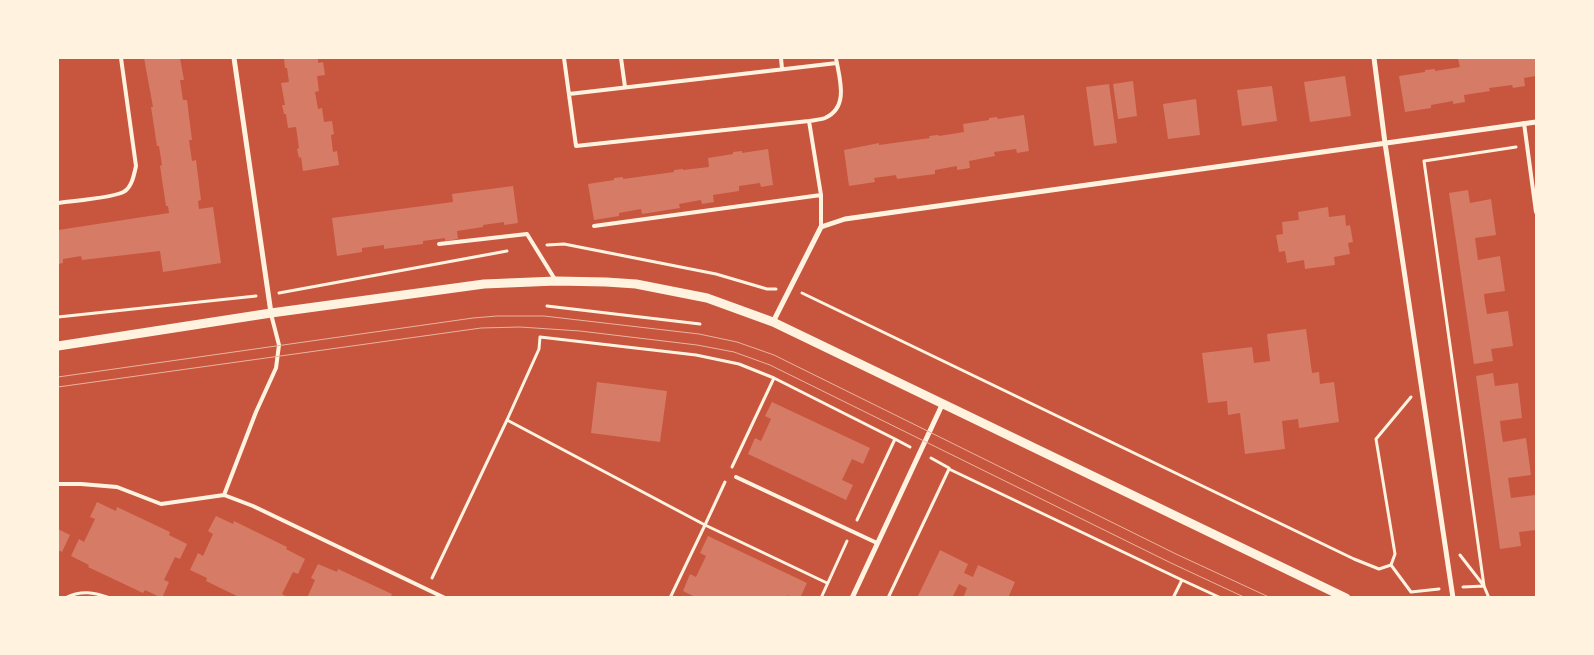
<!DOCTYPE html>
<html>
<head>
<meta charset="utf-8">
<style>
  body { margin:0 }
  #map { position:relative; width:1594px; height:655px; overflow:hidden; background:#c8553d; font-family:Barlow,sans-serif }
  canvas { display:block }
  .frame { position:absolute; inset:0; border:59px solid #fff3e0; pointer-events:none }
</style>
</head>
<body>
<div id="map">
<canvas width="1594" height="655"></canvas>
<div class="frame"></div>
</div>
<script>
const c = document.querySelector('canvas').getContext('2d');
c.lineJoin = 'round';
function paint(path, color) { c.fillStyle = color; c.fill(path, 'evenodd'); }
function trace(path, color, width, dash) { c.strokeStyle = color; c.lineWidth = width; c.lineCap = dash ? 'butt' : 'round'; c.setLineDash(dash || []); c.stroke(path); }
const building = new Path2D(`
  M144,58H180L184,80H180L183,100H187L192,140H189L192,161L196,160L201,200L198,201L199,209L213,207L221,263L163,272L160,251L82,260L81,256L63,259V263L58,264V230L169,213L168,206H166L160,166L162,165L159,146H157L151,107H153Z
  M286,58H318V63L323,62L325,75L317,76L319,91L315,92L318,109L322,108L324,122L332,121L334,134L331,135L333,152L337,151L339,165L303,171L301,157L299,158L297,149L299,148L296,127L288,128L286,114H284L282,105H285L281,83L289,82L287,68H285L284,59Z
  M1470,58H1536V76L1524,78L1525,86L1513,88L1512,85L1489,88L1490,91L1464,95L1465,102L1453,104V101L1431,105V108L1405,112L1399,76L1425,72V70L1435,69V71L1460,67L1458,59Z
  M1345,76L1351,116L1310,122L1304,82Z
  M1133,81L1137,116L1118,119L1113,84Z
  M1109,84L1117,143L1094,146L1086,87Z
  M1272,86L1277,121L1242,126L1237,90Z
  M1196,99L1200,135L1168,139L1163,104Z
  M1024,115L1029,151L1017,153L1016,149L994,152L995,156L969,161L970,168L957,170V166L935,170V174L897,179L896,175L874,178L875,182L849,186L844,150L879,143V145L930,138L929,136L938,135L939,136L964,132L963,124L989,120V118L997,117L998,119Z
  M768,149L773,185L761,187L760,183L739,186V191L713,195L714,202L702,204L701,200L679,204L680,208L642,214L641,209L619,213V216L594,220L588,184L614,180V178L623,177V179L674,172V170L683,169V170L709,167L708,158L733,154V152L742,151V153Z
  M513,186L518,223L504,225V222L483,225V227L457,231L458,239L445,241V238L423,241V244L384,249V245L362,248V252L337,256L332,218L453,202L452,194Z
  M1468,190L1470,203L1491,199L1496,235L1475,238L1478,260L1500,256L1505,291L1484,294L1485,303L1487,314L1508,311L1513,346L1491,349L1493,361L1474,364L1449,193Z
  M1328,207L1329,217L1345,215L1346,226L1350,225L1353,242L1348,243L1350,254L1334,257L1335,265L1305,269L1304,260L1287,263L1285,251L1279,252L1276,235L1283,234L1282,222L1299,220L1298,212Z
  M1306,329L1312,373L1319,372L1320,384L1334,382L1339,422L1299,428L1298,419L1282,421L1285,449L1245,454L1240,413L1228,415L1227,401L1208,403L1202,353L1252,347L1254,363L1270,361L1267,334Z
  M1493,373L1495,386L1518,383L1522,418L1500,421L1501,430L1503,442L1526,438L1531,475L1508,478L1511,498L1535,495L1536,507V530L1519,532L1521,546L1500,549L1476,376Z
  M597,382L667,391L660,442L591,433Z
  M772,402L870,448L863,464L852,459L842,480L853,485L846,500L748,454L755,438L761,441L771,419L765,416Z
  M97,502L116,511L117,507L170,532L169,535L187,544L180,559L175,557L164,580L169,582L162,598L145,590L143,593L88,567L89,565L71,556L79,539L84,542L95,519L90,517Z
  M216,516L233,524L234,521L287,547L286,549L305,559L298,574L293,572L282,594L289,598H241L206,581L207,578L190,570L198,553L203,556L213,534L208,531Z
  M58,529L70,535L62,552L58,550Z
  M708,536L807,583L800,598H793L788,595L787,598H697L683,591L690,574L696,577L706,556L700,553Z
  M940,550L968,564L964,573L973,577L978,565L1015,582L1008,598H963L967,588L959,584L952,598H917Z
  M318,564L337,572L338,569L392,594L390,598H307L315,580L311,578Z`);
const path = new Path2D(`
  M547,245L564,244L716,274L767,289H776
  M279,293L507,251
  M802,293L1354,559L1379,569L1391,565L1395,554L1376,439L1411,397
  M547,306L700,324
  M58,317L256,296
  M507,420L539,349L540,337L696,355L739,364L774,378
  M931,458L949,468
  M732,467L774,378L895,439
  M857,520L895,439L910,447
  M1460,555L1484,586
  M1391,565L1411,592L1439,589
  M432,578L507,420L705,525L725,482
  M1182,580L1221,598
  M1463,587L1484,586
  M65,598C81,590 94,592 110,598
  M670,598L705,525L827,583
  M821,598L847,541
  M888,598L949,469L1182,580L1173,598
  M1489,598L1484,586L1424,161L1516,147`);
const service = new Path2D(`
  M564,58L576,146L809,121C814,120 820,120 825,118C850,107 839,77 836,58
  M621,58L625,87
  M781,58L782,69
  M569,94L837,63
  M809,121L821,195V227
  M1524,123L1536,212
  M58,203C70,201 116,198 125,191C132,186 134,175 136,166L121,58
  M594,226L821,195
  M439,244L527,234L556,281
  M736,477L877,543
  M58,484H81L117,487L161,504L224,495L253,506L445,598
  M224,495L256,412L276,368L279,345L271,314`);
const minor = new Path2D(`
  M234,58L271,313
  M1374,58L1385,143L1453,598
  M773,322L821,227L845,219L1536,122
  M852,598L942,405`);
const tertiary = new Path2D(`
  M58,346L271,313L484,284L556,281L606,282L636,284L707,298L773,322L1346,598`);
const tram = new Path2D(`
  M58,377L473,318L497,316H544L699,334L737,342L774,355L1176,554L1271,598
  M58,387L481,328L520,327L580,331L697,345L734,352L770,365L1171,563L1246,598`);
paint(building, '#d67c66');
trace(path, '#fff3e0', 3);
trace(service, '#fff3e0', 4);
trace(minor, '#fff3e0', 5);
trace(tertiary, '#fff3e0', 9);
trace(tram, '#e9b49f', 1);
</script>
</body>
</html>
